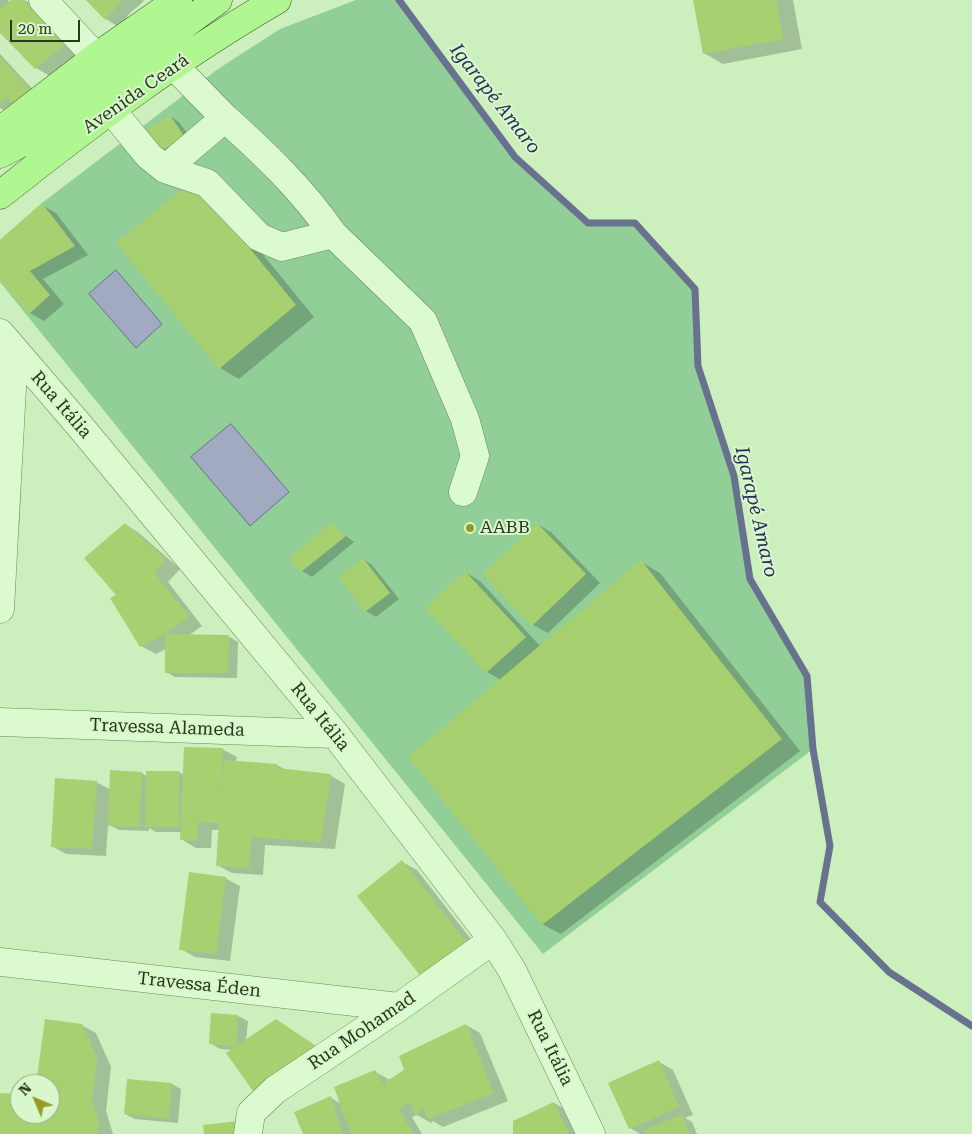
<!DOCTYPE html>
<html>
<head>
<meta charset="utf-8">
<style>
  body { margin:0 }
  #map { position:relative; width:972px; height:1134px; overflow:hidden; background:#cbf0bd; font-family:"Roboto Serif",serif }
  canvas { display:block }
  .north { position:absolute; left:10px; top:1074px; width:50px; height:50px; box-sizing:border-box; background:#d8f7cd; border:1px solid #92aa86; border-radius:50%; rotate:315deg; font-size:14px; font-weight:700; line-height:20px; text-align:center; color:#29371b }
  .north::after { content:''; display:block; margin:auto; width:18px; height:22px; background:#999a23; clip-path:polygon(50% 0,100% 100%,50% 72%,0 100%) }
  .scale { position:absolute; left:10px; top:20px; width:70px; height:22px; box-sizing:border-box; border:2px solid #29371b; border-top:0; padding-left:6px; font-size:15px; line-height:18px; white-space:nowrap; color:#29371b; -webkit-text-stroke:4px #d8f7cd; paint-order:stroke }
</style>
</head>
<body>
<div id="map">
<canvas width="972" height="1134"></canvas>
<div class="north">N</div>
<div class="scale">20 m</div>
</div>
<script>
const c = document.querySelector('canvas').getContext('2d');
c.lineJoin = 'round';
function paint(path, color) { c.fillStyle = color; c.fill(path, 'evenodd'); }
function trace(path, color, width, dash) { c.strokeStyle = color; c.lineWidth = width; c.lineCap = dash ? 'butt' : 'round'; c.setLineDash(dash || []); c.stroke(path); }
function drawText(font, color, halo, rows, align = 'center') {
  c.font = font + ' "Roboto Serif",serif'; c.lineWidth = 4; c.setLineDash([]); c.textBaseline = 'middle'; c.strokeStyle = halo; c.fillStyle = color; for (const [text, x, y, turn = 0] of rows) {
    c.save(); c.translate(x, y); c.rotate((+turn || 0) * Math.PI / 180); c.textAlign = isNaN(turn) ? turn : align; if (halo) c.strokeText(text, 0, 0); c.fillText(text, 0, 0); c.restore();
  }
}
const green = new Path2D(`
  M356,0H399L515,157L588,223H635L695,289L698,366L734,476L750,579L807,676L813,749L543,954L0,282V240L42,203L218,69L280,29Z`);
const water = new Path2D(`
  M116,270L162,324L136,348L89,294Z
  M231,424L289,492L250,526L191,457Z`);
const shadow = new Path2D(`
  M0,0H8L10,3L13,0H24L32,4L81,51L50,76L36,68L0,31Z
  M88,0H143L144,1L129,14L120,28L106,19Z
  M694,0H793L802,49L723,64L704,53Z
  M0,54L41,98L9,112L0,108Z
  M170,116L179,122L193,141L157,154Z
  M212,192L314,317L239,379L220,368Z
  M42,205L56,213L88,255L43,279L64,304L44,321L30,313L0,279V242Z
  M7,483L21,492L19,533L0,532Z
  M125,524L139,533L180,569L168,582L202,626L188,636H228L238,642L237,678L175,677L166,672V649L156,654L141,646L118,595Z
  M330,524L354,542L312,577L302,571L291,559Z
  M537,524L551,532L600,583L548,633L533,625Z
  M363,559L372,565L399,599L376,617L366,611L340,577Z
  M641,562L660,573L800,751L561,934L542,924L501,680L487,672L427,608L465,572L480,581L541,647Z
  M222,749L237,757L236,762L277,765L286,770L331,776L345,784L335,849L265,845L263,875L232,873L217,865L220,830H212L211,848H196L181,839L182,832H156L149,828V831L119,830L108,824L106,856L66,854L52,846L96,782L111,790L141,773L147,776V772H179L184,775Z
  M402,862L417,870L481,952L438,986Z
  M225,878L240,886L230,961L195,957L181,949Z
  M212,1014L238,1016L248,1021L246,1041L276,1020L333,1057L220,1049L210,1043Z
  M81,1025L96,1033L111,1067L106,1111L113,1134H0V1095H20V1114H50V1084H38Z
  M466,1025L480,1033L508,1101L443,1127L433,1121L431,1123L417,1115L412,1117L422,1134H305L331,1098L341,1104L375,1072L390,1080Z
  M659,1062L673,1070L693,1115L685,1118L692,1122L697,1134H640L630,1128Z
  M172,1084L181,1089L178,1123L135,1119L125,1114Z
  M554,1103L573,1114L582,1134H514Z`);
const stream = new Path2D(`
  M399,0L515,157L588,223H635L695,289L698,366L734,476L750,579L807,676L813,749L830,846L820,902L889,972L972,1026`);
const building = new Path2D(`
  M11,0H23L68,42L35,69L0,33V9Z
  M86,0H122L105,20Z
  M693,0H776L783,39L703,54Z
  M0,57L32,92L15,108L7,97L0,106Z
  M170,115L184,136L156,155L141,134Z
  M194,180L296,305L219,369L116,243Z
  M42,203L75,246L30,271L50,295L29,314L0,281V240Z
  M125,523L166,560L154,573L189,617L165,634L140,647L110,598L116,595L84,558Z
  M330,523L346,536L301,572L289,559Z
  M537,523L586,574L532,626L483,574Z
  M363,558L390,593L365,612L338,577Z
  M641,560L782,739L542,925L408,757Z
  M465,571L526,637L486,673L425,608Z
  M165,634L229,635L228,673H165Z
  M184,747L223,748L220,808L224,760L277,764V768L331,774L321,842L251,837L249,868L216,866L219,823L198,822L197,841L180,840Z
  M110,770L142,772L139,827L108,826Z
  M146,771H179V827H145Z
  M55,778L97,781L92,849L51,847Z
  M402,860L467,943L423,979L357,896Z
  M189,872L226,877L216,954L179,950Z
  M211,1013L238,1015L236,1046L209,1044Z
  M45,1019L82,1024L97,1058L92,1102L99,1122L98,1134H0V1093L20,1094V1114H50V1084H36Z
  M276,1019L320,1049L255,1094L226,1053Z
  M466,1024L494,1093L428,1119L423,1108L416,1116L410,1102L399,1109L413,1134H351L334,1087L375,1070L387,1090L385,1082L404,1070L399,1056Z
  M659,1060L679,1107L629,1129L608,1083Z
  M127,1079L172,1083L169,1119L124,1114Z
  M331,1096L343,1134H303L294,1112Z
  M554,1102L569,1134H513V1121Z
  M682,1115L690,1134H645L644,1130Z
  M238,1121L239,1134H204L203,1125Z`);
const minor = new Path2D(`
  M43,0L96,57
  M112,111L149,156L165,169L207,183L259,237L282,247L333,234L423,321L465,419L475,456L463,492
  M225,118C265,154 302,189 333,234
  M165,169L225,118L174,66
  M0,333L79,425L335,734L493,940L512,970L591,1134
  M0,609L14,351
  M0,722L335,734
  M0,962L399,1007
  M248,1134L251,1113L275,1090L399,1007L493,940`);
const major = new Path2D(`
  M0,131L96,57L178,0
  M0,154L21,143L218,0
  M0,195C88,125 180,56 277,0`);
const markers = [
  [470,528,5,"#999a23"]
];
const streetNames = [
  ["Avenida Ceará",136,94,-35],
  ["Rua Itália",61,405,49],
  ["Rua Itália",320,717,51],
  ["Travessa Alameda",167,728,2],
  ["Travessa Éden",199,985,6],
  ["Rua Mohamad",362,1031,-34],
  ["Rua Itália",550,1048,64]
];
const poiNames = [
  ["AABB",480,528]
];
const waterNames = [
  ["Igarapé Amaro",495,99,52],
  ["Igarapé Amaro",756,512,77]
];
paint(green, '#91ce98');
paint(water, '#a1aac1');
trace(water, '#68718e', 1);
paint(shadow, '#0003');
trace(stream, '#68718e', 7);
paint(building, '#a7d070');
trace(minor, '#6c8855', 29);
trace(major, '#41552a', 29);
trace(minor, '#dcfad0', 28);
trace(major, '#b0f691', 28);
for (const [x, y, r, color] of markers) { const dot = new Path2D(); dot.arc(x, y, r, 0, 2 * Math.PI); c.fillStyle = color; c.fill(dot); trace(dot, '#d8f7cd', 2); }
drawText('18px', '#29371b', '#d8f7cd', streetNames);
drawText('18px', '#29371b', '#d8f7cd', poiNames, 'left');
drawText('italic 19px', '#292c57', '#d8f7cd', waterNames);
</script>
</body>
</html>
